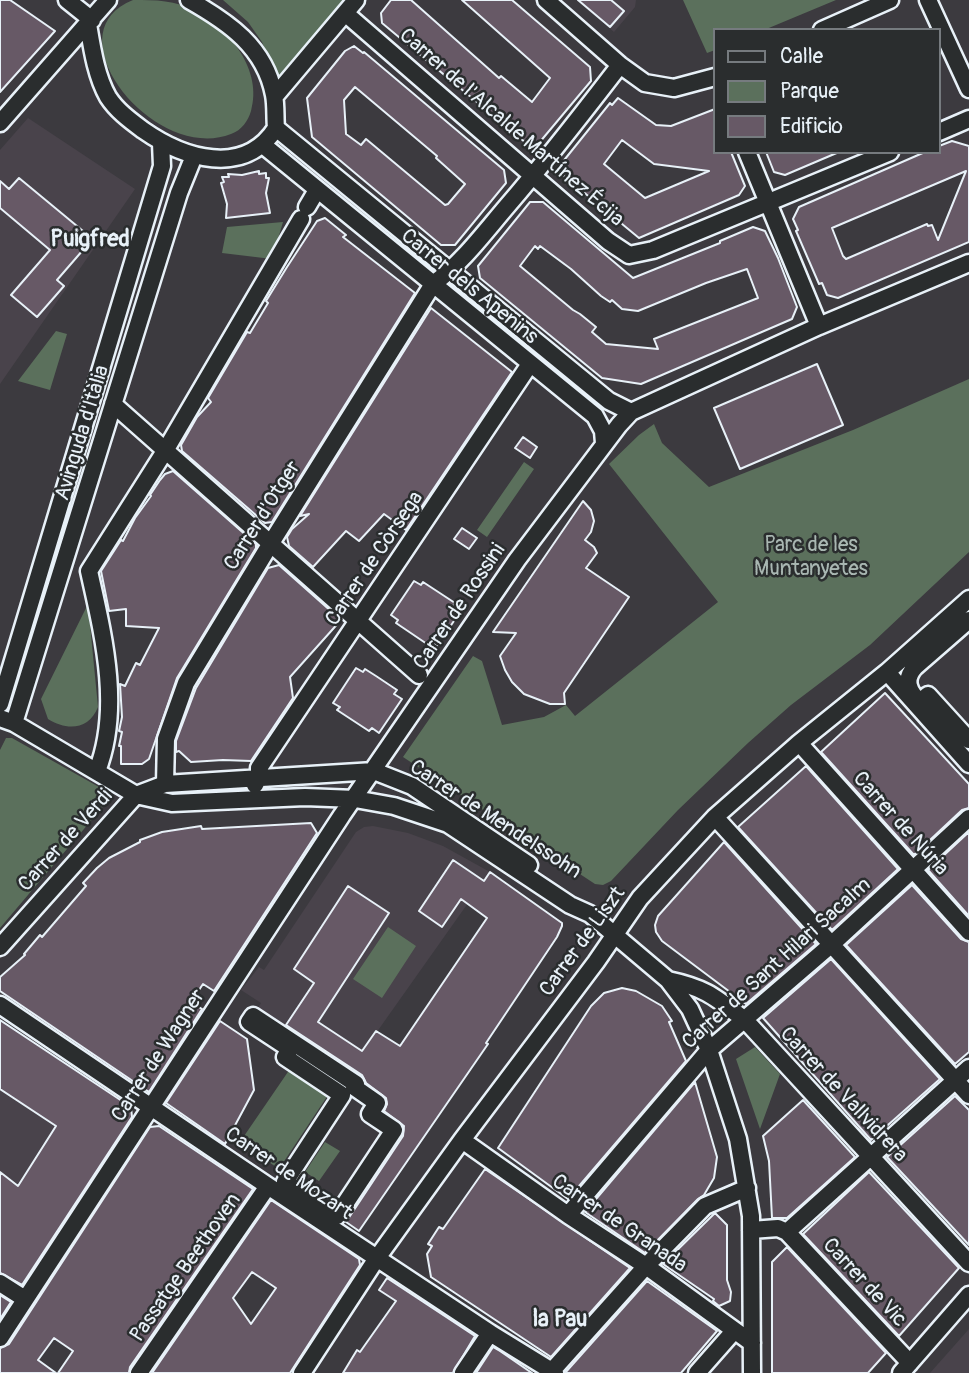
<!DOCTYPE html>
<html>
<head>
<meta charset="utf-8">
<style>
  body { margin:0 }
  #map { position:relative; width:969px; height:1373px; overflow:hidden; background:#3c3a3f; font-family:Pangolin,sans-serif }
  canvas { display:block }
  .legend { position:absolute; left:713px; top:28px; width:228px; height:126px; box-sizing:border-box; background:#2a2d2e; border:2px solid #767b7f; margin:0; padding:9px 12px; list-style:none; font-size:21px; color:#e8f1f8 }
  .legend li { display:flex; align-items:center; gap:14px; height:35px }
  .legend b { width:35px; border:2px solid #767b7f }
</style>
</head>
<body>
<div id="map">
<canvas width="969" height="1373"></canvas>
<ul class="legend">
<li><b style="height:9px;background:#2a2d2e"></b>Calle</li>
<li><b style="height:19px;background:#5b705c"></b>Parque</li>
<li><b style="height:19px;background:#675966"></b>Edificio</li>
</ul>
</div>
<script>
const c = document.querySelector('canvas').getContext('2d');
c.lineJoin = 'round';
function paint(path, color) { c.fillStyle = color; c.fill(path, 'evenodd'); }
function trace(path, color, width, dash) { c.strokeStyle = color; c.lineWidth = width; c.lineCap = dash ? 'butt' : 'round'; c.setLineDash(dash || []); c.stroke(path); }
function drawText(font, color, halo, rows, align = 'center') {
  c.font = font + ' Pangolin,sans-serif'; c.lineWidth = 5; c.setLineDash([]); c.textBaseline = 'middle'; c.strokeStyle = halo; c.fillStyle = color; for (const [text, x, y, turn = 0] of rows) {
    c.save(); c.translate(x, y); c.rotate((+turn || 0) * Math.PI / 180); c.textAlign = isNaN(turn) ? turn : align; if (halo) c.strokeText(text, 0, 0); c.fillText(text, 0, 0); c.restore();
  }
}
const built = new Path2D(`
  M576,0H636L635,7L614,32Z
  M28,118L135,189L0,384V150Z
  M373,826L408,833L443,846L490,872L345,1077L253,1016L261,1003L241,990L259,967L264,970L356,832L364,827Z
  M0,1089L56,1126L67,1102L119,1138L85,1190L44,1161L21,1186L0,1172Z
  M969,1329V1373H930Z`);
const green = new Path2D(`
  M133,0C156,0 175,0 196,11C230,29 263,71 251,111C248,121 242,130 231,134C155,164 49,33 133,0Z
  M223,0H345L279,82L262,42L248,22Z
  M683,0H836L764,30H715V50L707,53Z
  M283,222L272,259L222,253L227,227Z
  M56,331L67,334L50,390L18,381Z
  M969,379V552L870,645L791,705L748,743L678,810L611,881L603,885L595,884L403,757L473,656L482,661L502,725L544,717L566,705L575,716L718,602L609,464L639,435L654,424L662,443L709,487L853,430Z
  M524,462L534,469L487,537L477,530Z
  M88,604L98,707C89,730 67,731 48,719L41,699Z
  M6,738H12L99,787L105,793L106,803L0,928V750Z
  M388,927L416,946L382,998L353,979Z
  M755,1047L780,1074L760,1129L736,1059Z
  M292,1066L330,1092L279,1169L240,1142Z
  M325,1142L340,1151L319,1181L305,1172Z`);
const building = new Path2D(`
  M0,0H10L55,31L0,92Z
  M391,0H411L499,78L501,76L532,102L550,78L462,0H512L590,67L591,81L539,143H526L382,23L381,13Z
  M578,0H611L624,11L610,27Z
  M354,46L363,53L364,52L504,170L506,183L455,245H441L312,137L307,98L345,51ZM355,87L437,156L436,158L465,184L448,204L445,205L366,139L361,145L346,134L344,100Z
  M618,98L656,125L671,126L715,109V152H731L745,186L739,195L639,238L564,176L561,164L610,103L612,105ZM622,140L654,164L709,171L645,198L604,164Z
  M952,141L969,146V242L838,298L827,295L822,283L819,284L796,231L798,230L793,219L799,207L925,152H939V146ZM966,171L938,240L932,225L928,226L927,224L846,259L843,256L832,228Z
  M766,152H839L785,175L774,172Z
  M259,171V174L266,173V178H269L266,193L270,213L226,218L227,204L221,183L224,182L222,177H229L228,174L242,175Z
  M19,178L83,231L73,243L83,250L57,280L64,286L37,317L11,295L50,250L0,208V181L9,189Z
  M530,202H543L633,278L720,243V241L753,227L765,231L778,258L797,307L792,319L641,384L602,378L480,278L478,266ZM535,246L538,249L540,246L571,269L601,296L610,302L612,300L622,309L638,311L706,283L747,269L758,298L654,339L658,349L606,344L592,332L596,327L580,314L573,310L520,266Z
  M325,218L346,235L343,237L415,293L272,522L265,523L182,451L181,445L197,417L211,402L208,398L247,332L250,333L268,303L266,301L287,267L317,221Z
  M431,308L512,372L406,530L384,514L359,541L346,531L313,567L289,546L287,537L292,529L309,514L300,516Z
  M817,364L843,425L740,469L714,408Z
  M523,437L537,447L530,458L515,448Z
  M173,471L256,544V548L177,678L149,759L142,764H121V746H119L122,732L119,731L122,717L120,684L125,686L136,663L140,665L159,628L126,626V609L109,611L101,571L121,540L123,541L135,518L151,496L150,495L160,480L165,474Z
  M583,501L591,510L594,521L591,532L585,540L594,547L597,553L586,568L629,597L564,693L565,704H550L524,694L512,682L505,670L500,656L516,633L493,632Z
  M462,528L477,538L469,549L454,539Z
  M279,565L341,620L290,677L293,698L251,761L223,760L191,762L179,751L176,752V741L196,688L268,568Z
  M414,581L421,585L423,582L455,603L453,606L460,612L437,646L430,641L427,644L396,623L398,620L391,615Z
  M356,668L363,672L365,669L376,676L397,690L394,694L402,699L379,733L372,728L369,731L337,710L340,707L333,703Z
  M885,693L969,784V808L962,810L914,855L821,752Z
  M806,766L898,869L832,930L738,827Z
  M311,823L317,833L214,991L203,984L191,1002L202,1009L149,1092L0,991V977L25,955L24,954L40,935L42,937L86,886L83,883L97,868L109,858L140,842V840L162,832L201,826L202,829Z
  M969,832V916L928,870Z
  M724,842L816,944L746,1004L662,941L656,932L655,925L658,916Z
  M453,860L484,881L490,872L562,923V926L557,937L486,1043L488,1044L359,1231L346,1222L403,1136L404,1126L384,1111L387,1104L386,1098L366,1083L362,1075L286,1025L314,983L294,969L348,886L389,913L318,1022L362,1051L376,1031L400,1046L487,918L461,899L442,927L419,911Z
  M912,885L961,939L969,942V1052L955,1064L846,945Z
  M831,959L940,1079L871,1140L763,1018Z
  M622,988L636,991L662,1006L672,1021L669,1022L686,1061L568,1199L498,1148L591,1006L604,993Z
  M0,1020L131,1107L132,1117L22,1285L0,1273V1172L18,1186L56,1126L0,1089Z
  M220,1021L247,1039L254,1090L225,1144L166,1103Z
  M695,1082L717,1157L714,1178L704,1195L698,1199L645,1253L585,1212Z
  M955,1096L969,1110V1245L887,1157Z
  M803,1100L855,1157L787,1218H772L769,1161L763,1136Z
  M159,1126L253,1189L130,1367L129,1373H58L73,1351L54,1338L38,1360L56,1373H0V1348L9,1344L150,1127Z
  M485,1169L630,1268L551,1357L431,1277L427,1254L432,1246L428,1244L439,1227L443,1229Z
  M869,1172L959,1268L899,1336L803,1234Z
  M271,1200L359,1259L360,1265L290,1373H152ZM252,1272L276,1288L251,1324L233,1298Z
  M715,1213L727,1225V1280L731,1292L730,1301L719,1306L713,1301L714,1299L663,1264Z
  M787,1247L886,1353L868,1373H772V1262Z
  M387,1278L475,1336L453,1373H343L357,1350L360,1352L396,1301L379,1290Z
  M647,1281L717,1331L681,1373H565Z
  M0,1295L11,1302L0,1319Z
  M493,1347L500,1351L532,1373H476Z`);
const minor = new Path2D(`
  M67,0L92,20
  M546,0L620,65L645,83L674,88L715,77
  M928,0L969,89
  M345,13L608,241L629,255L653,250L890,152
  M88,24C92,48 96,76 108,97C117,111 131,121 143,130C183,158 244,178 276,128C275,117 276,105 274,95C265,47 228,22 189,0
  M822,30L890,0
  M275,96L356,0
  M0,123L108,0
  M276,128L609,401L631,412
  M939,132L969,119
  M263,145L595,416L603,431L604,443
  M747,152L819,326
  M307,207L317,190
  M113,404L419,675
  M969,620L915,667C903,680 909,692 920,702L928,695L969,740
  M887,672L969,764
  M0,704L162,166L161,143
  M0,718L14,723L136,795L172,803L305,797L355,799L394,806L448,824L570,905L590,914L668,980L690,1009L709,1050L738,1139L751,1216L752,1373
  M14,723L179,193L194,156
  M799,743L969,932
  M97,771C122,708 103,634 89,571L165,451L301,219
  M165,784L166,739L186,683L271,543L433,284C463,262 484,233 508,205C547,160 583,113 620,65
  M255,785L259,777V768L530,364
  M715,817L969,1095
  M0,947L136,795L165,784L374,771L412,786L529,865
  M668,980C706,988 715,997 745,1020L969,1263
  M0,1005L268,1186L490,1333L555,1373
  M253,1016L356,1084L354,1087L377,1103L370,1114L394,1130L337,1216L285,1182L342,1095L285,1057L290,1049L249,1022Z
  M462,1140L568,1215L646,1266L752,1343
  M568,1215L709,1050L832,944L969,818
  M751,1230L778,1228L787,1232L969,1068
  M787,1232L910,1363
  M0,1283L25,1299
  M0,1338L342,815L517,560L619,425L631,412L819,326L969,263
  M139,1373L268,1186
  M302,1373L377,1258L462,1140L596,962L640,898L715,817L799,743L887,672L969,599
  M463,1373L490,1333
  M550,1373L646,1266L705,1206L747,1188
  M697,1373L734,1331
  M901,1373L969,1295`);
const streetNames = [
  ["Carrer de l'Alcalde Martínez Écija",511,128,41],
  ["Carrer dels Apenins",469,287,39],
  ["Avinguda d'Itàlia",83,433,-73],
  ["Carrer d'Otger",263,516,-58],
  ["Carrer de Còrsega",375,559,-56],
  ["Carrer de Rossini",460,607,-56],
  ["Carrer de Mendelssohn",495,820,33],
  ["Carrer de Núria",900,824,48],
  ["Carrer de Verdi",66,841,-48],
  ["Carrer de Liszt",583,942,-54],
  ["Carrer de Sant Hilari Sacalm",777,964,-42],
  ["Carrer de Wagner",159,1056,-57],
  ["Carrer de Vallvidrera",843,1095,47],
  ["Carrer de Mozart",288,1174,34],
  ["Carrer de Granada",619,1224,34],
  ["Passatge Beethoven",186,1268,-55],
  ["Carrer de Vic",864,1283,47]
];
const parkNames = [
  ["Parc de les",811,546],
  ["Muntanyetes",811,570]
];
const neighbourhoodNames = [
  ["Puigfred",90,240],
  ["la Pau",560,1320]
];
paint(built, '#49434b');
paint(green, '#5b705c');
paint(building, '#675966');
trace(building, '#e8f1f8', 2);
trace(minor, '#e8f1f8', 21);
trace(minor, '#2a2d2e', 16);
drawText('21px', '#e8f1f8', '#2a2d2e', streetNames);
drawText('21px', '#a9b7b2', '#2a2d2e', parkNames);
drawText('bold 23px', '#e8f1f8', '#2a2d2e', neighbourhoodNames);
</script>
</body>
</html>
